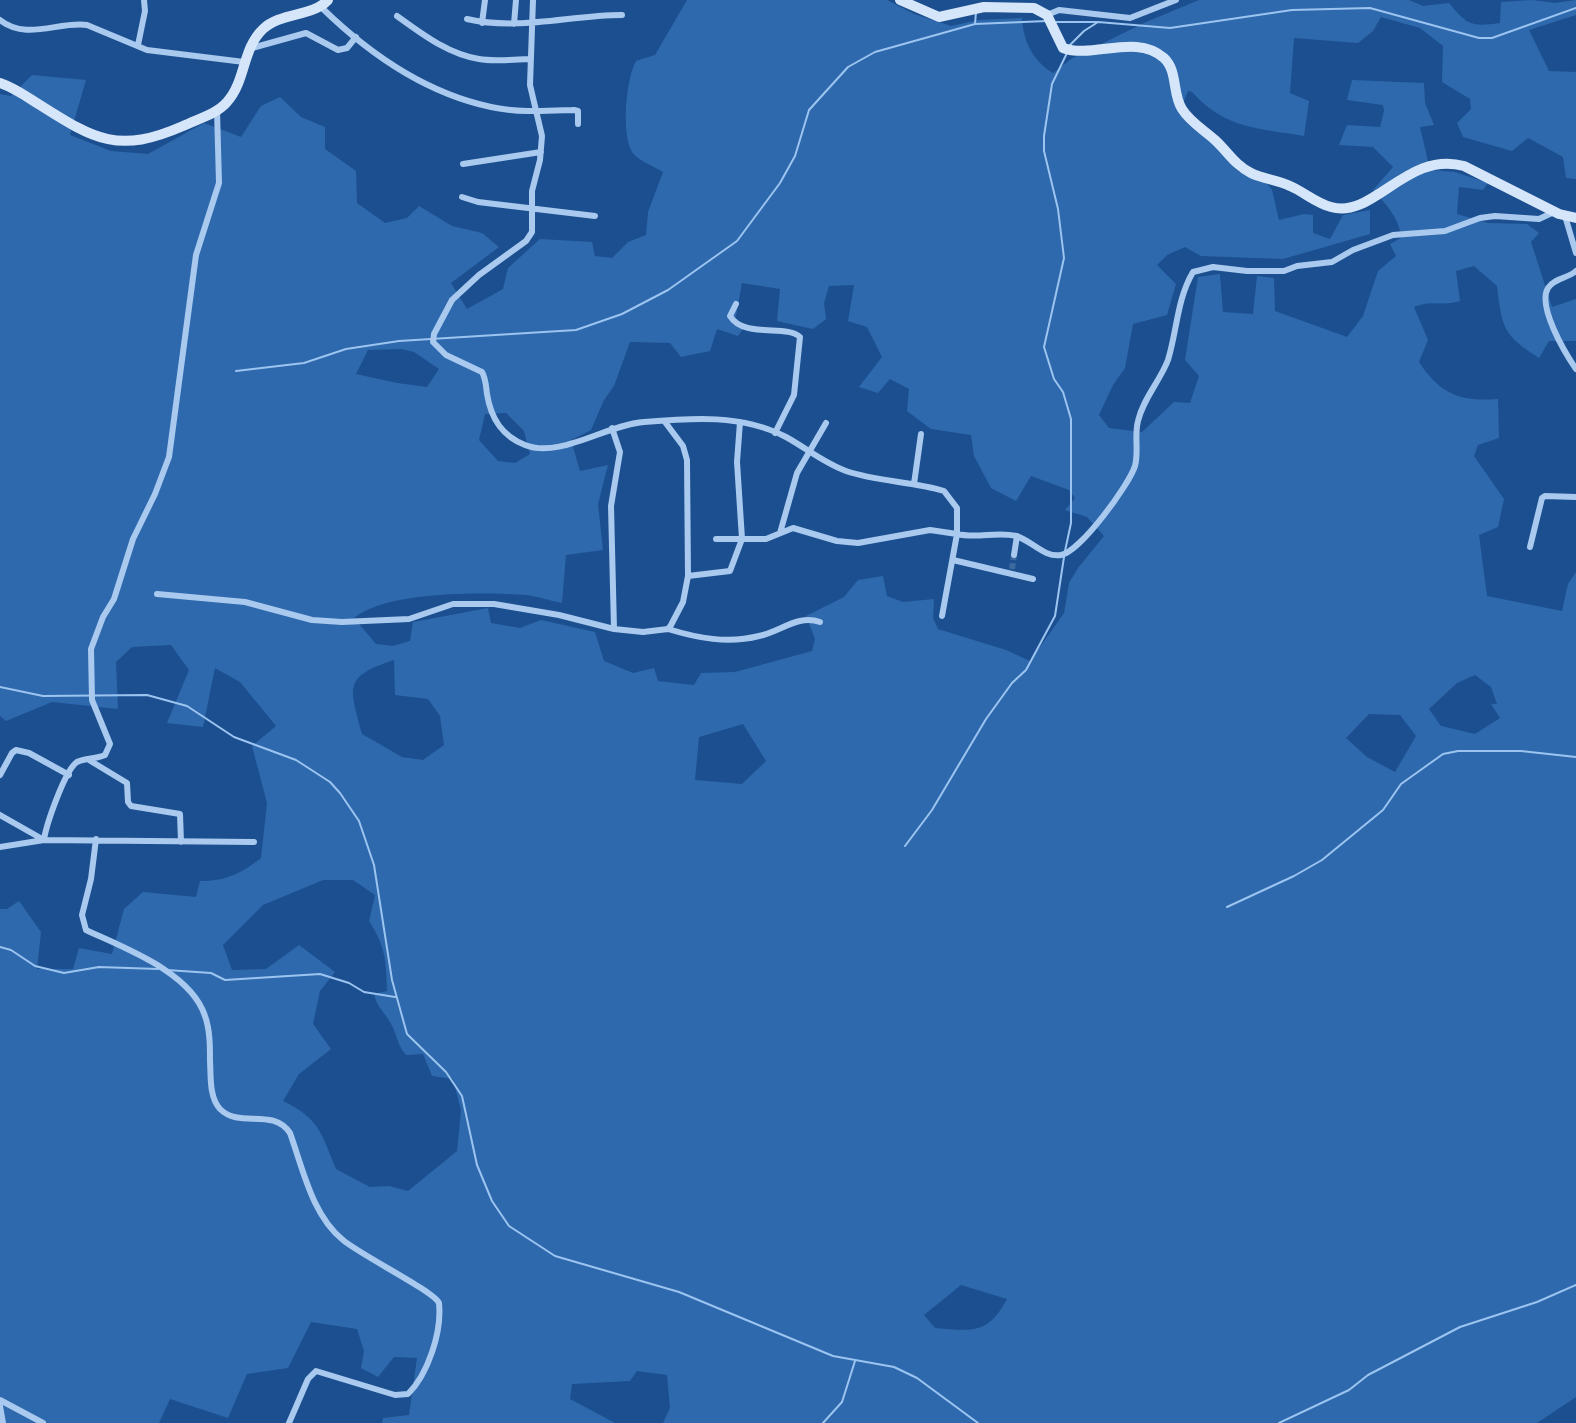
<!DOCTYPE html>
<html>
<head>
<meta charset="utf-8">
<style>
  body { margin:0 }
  canvas { display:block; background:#1b4f8f }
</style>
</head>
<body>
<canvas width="1576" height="1423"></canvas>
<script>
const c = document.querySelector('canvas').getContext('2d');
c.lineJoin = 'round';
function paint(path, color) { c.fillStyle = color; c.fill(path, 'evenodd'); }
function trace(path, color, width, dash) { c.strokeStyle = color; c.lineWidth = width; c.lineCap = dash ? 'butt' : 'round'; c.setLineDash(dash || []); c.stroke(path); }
const green = new Path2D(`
  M687,0H887L914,14L951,26L978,20L1022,18C1023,41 1033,61 1053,73L1071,59L1146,22L1199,0H1409L1423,6L1449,3C1467,25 1471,27 1500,23L1501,2L1532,0L1555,3L1576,0V15L1529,30L1549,71L1576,72V179L1566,178L1563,157L1528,138L1512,151L1463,137L1457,123L1471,109L1470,99L1442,82L1443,46L1420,28L1381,17L1373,31L1358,43L1294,38L1290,93L1309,101L1304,136C1258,128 1225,129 1192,92L1188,91L1183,103L1213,143L1239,172L1266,182L1272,190L1279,220L1304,214L1313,215V233L1330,239L1343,215L1370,210V234L1283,259L1201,256L1185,247L1167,255L1157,265L1176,284L1167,315L1133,324L1125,368L1113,385L1099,415L1109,428L1142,432L1174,402L1190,403L1199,376L1185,360L1198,277L1220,274L1223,312L1253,314L1257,276L1274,278L1275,311L1347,337L1363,316L1378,271L1396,256L1390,244L1401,238C1400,219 1386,204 1373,190L1393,167L1373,147L1339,145L1347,125L1380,127L1384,111L1383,105L1347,100L1352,80L1424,83L1425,103L1434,125L1420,127L1430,170L1455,172L1488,183L1483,190L1459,187L1457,214L1488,223L1527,224L1539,233L1531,242L1552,307L1576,299V341H1549L1539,358C1503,335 1502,328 1497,286L1474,266L1456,271L1460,301C1440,307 1433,299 1414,307L1428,340L1419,362C1440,394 1460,402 1498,399L1499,438L1478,445L1474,456L1504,499L1498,527L1479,535L1487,596L1562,611L1568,584L1576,572V1397L1537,1423H663L670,1408L667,1375L637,1371L630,1381L572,1384L570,1399L615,1423H382L383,1418L409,1415L417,1358L394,1357L378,1377L361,1368L364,1351L357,1329L311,1322L288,1368L247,1374L228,1418L170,1399L159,1423H0V909H7L19,901L41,932L37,969H73L79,948L112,954L124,909L143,892L196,897L200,881C225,881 241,874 261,858L267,803L252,746L276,726L240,682L215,668L203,727L167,723L189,670L171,645L132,647L116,662L118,709L52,702L6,721L0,716V94L11,96L32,75L86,80L70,135L111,151L148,154L204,123L241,137L261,106L280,97L301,117L325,127V149L356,171L357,203L385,223L407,218L419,206L452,226L482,233L499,247L451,283L467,309L503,289L508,268L540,239L592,242L595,256L612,258L628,242L646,235L648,212L663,172C655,167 637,160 632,152C621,133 626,79 636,61L655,55ZM742,283L780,289L777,321L813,329L826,319L824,303L829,286L854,285L848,321L867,327L882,357L859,387L878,393L890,379L909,389L907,411L931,429L971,435L974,456L991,488L1016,501L1031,476L1069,490L1075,498L1065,510L1087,517L1104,536L1078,568L1069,583L1064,613L1030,661L1006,650L938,629L933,618L934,599L903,602L887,596L883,576L858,580L844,597L806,616L815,639L812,651L735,672L701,673L694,685L658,681L654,668L633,673L604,661L595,632L541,620L520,628L491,623L488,608L413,622L410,641L393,646L376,644L354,618C387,591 483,592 526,595C537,596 550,601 562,603L566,555L603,550L598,504L608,465L580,471L571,440L591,430L604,400L614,386L630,342L670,343L681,357L710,351L717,329L738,336L745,326L735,321ZM401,349L414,352L439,369L427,387L397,383L356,374L368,350ZM506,413L524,431L530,454L515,463L498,461L479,440L485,414ZM394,660L395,695L428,699L440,716L444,745L423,760L402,757L362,734C350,687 342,677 394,660ZM1475,675L1491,687L1497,704H1491L1500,718L1475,734L1441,726L1429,709L1457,683ZM1369,714L1400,715L1416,736L1395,772L1367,757L1346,738ZM743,724L766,761L742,784L695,780L699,737ZM323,880H353L375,895L369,921C386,947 386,961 387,991L374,994C377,1008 385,1012 391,1024C397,1034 397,1045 406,1055L423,1054L432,1076L453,1079L461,1110L457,1151L408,1191L389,1186L370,1187L336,1169C321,1133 320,1119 283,1101L299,1074L331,1049L313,1024L320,991L335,972L299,945L266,969L232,970L223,945L263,905ZM961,1285L1007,1299C988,1335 972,1331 935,1328L924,1315Z`);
const stream = new Path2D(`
  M1056,22H1098
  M975,24L976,12
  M1070,45L1084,31L1098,22L1170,28L1292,10L1370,8L1479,38H1492L1576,8
  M236,371L304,363L346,349L399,341L576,330L622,314L668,290L737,241L780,183L795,156L809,110L848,67L875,52L975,24L1047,21
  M1065,551L1071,523V419L1063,392L1054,379L1044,347L1064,258L1058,209L1044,151V136L1052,84L1067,53
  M0,687L43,696L147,695L187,706L234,737L296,760L330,782L340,793L359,821L374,865L392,980L407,1034L446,1072L462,1096L477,1165L492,1201L509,1226L555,1256L679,1292L833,1356L894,1367L917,1378L978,1423
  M905,846L932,810L986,719L1012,683L1026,670L1055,616L1064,557
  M1227,907L1294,876L1322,860L1383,810L1401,784L1443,754L1458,751H1521L1576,757
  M0,947L11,950L35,966L64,973L99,967L158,969
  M167,970L211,973L225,980L320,974L349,983L364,992L395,997
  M823,1423L842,1402L855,1361
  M1279,1423L1349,1390L1368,1375L1460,1327L1537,1302L1576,1285`);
const streetTunnel = new Path2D(`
  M1012,569L1014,555`);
const street = new Path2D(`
  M533,0L530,85L542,136L540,160L532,191V232L526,241L479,275L452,300L434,334L433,342L446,355L482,372C486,379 486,387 487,394C491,419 502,436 525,445C559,459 606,425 644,422C692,418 742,414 786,437C806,448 824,463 846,471C878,482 912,481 944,491L957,508V534C977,539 997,531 1016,536C1031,540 1044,558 1061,555C1080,552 1129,485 1135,466C1139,451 1134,436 1138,421C1143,399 1160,381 1168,360C1177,331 1177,299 1193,272L1213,267L1247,271H1284L1297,266L1332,262L1353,250L1393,235L1445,231L1480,218L1495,216L1539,219L1554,212
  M321,7C368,53 425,93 491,107C518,113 546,111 574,110L578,111V124
  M1047,15L1059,10L1130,18L1176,0
  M397,16C422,34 448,54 479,59C495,62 514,59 531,59
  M467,19C519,31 570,15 622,15
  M0,20C26,41 59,21 87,25L147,50L244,62
  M482,23L485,0
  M514,24L516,0
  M138,45L145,11L144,0
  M252,48L306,33L338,50L347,48L356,37
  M217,110L219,183L196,255L169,457L155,494L133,539L114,599L103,617L91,649L92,700L110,744L105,755C96,759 85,758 77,762C65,770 46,825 44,840L254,842
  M463,164L541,152
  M462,197L478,202L595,216
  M1565,216L1576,253
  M1576,271C1569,278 1554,278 1548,288C1537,306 1565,353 1576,369
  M736,304L730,316C744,339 787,324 800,337L794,395L775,433
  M665,422L683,446L687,460L688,576
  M612,428L620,452L611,506L614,629
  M914,484L921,434
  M780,533L797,473L826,423
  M716,539H742L737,462L740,422
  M1530,547L1542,498L1545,496L1576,497
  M1014,555L1017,536
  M953,560L1033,579
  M157,594L245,602L312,620L342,622L409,619L453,604H494L559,615L614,629L643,632L668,629L671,625L683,602L688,576L730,571L742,539H766L793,528L837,541L858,543L930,530L957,534L942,616
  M668,629C697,638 728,644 759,636C780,632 798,614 820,622
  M89,760L127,783L128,802L131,806L180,814L181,842
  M0,775L12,753L16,750L29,753L69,775
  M0,815L44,840
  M96,839L91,879L82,915L86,930C124,948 191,972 205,1016C210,1030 210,1046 210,1061C211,1076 209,1097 220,1109C240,1129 272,1107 290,1133C303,1169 312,1215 343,1240C362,1256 432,1290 439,1303C442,1332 428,1374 408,1394L395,1395L316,1371L308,1379L289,1423
  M0,847L44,840
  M0,1400L43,1423
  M0,1406L3,1423`);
const secondary = new Path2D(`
  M900,0L939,17L984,7L1034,8L1047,15L1063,48C1093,59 1136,33 1164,58C1178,71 1172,94 1182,109C1190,122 1204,130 1215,140C1228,152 1235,165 1251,173C1263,179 1278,180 1290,186C1304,192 1316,203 1331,207C1373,220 1407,150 1464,166L1559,214L1576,218
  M0,83C15,88 27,97 40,105C95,140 119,154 183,126C197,119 217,114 227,102C246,81 242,49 263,29C281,12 312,17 328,0`);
paint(green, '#2e69ad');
trace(stream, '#9cc4f0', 2);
trace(streetTunnel, '#3d69a0', 6, [6, 3]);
trace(street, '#a9c9ee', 6);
trace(secondary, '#d6e6fa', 10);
</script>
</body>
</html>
